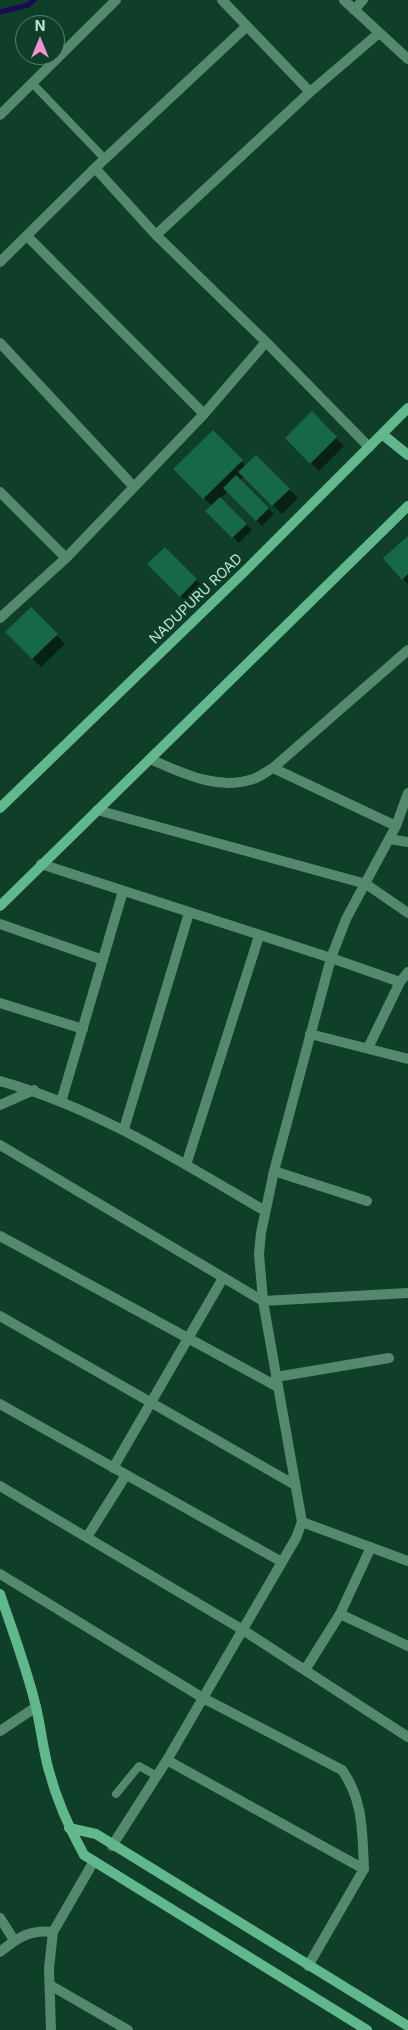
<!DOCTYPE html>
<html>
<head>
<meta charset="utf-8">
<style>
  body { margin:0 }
  #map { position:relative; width:408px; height:2030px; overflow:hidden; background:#0f3e29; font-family:Inter,sans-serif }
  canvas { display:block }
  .north { position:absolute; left:15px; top:15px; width:50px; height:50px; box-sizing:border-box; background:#0f3e29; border:1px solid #55816b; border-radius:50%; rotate:0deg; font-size:14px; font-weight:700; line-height:20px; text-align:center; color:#bde5ce }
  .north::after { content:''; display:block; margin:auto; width:18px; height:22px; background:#f491d4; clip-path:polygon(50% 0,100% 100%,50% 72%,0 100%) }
</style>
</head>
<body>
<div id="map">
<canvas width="408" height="2030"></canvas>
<div class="north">N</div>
</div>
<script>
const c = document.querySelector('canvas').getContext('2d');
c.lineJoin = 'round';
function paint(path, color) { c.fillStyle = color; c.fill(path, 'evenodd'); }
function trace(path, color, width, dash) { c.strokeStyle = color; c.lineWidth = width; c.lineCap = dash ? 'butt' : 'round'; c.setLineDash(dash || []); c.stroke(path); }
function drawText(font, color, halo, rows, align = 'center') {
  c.font = font + ' Inter,sans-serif'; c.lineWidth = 4.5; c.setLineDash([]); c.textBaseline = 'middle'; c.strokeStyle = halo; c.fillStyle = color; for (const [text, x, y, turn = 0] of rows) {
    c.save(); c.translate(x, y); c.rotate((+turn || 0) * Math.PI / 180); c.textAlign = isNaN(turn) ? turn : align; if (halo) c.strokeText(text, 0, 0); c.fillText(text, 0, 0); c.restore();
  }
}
const shadow = new Path2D(`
  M312,413L344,446L319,471L286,438Z
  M213,432L246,466L256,456L298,498L282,514L244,476L239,480L274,514L262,526L228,491L220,499L252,530L239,543L207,511L212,506L175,469Z
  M408,538V584L403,579Z
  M165,548L205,589L189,605L149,564Z
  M31,609L65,644L41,667L7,632Z`);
const stream = new Path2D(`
  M0,12L28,5L34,0`);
const building = new Path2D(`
  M312,411L337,437L310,464L285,438Z
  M213,430L243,460L203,499L173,469Z
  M256,455L290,489L272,506L238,472Z
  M236,475L269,508L256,521L223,488Z
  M220,497L247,524L232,538L205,511Z
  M408,536V574L402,580L383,558Z
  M165,547L197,579L180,597L147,564Z
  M31,607L58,634L32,659L5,632Z`);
const lane = new Path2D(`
  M33,84L105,159
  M116,1794L139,1766L157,1776`);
const street = new Path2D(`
  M222,0L310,92
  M344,0L408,59
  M354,10L363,0
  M0,115L116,0
  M95,168L156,235L266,342L369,447
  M156,235L310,92L379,33
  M27,236L204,414
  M0,262L95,168L247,26
  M0,343L134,487
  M0,492L66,558
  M0,618L66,558L204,414L266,342
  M150,759C182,773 218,791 253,779C260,777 267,771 273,768L408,650
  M273,768L396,826
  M97,810L366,884L408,913
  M389,839L408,842
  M41,864L331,958L400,982
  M0,924L103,960
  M0,1003L83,1029
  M310,1034L408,1059
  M368,1048L400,982L408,972
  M0,1081C97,1108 179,1161 265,1211
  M61,1102L123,891
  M0,1105L34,1090
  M124,1129L189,913
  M0,1145L263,1301L408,1293
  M186,1165L259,936
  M274,1171L367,1201
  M0,1236L278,1387
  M0,1316L295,1485
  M276,1377L389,1358
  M0,1404L282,1562
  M113,1468L223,1278
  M0,1486L243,1630L408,1737
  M302,1522L408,1561
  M87,1537L126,1475
  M0,1574L203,1698L342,1770C364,1801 362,1833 364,1869
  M340,1614L371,1547
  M305,1670L340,1614L408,1646
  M0,1731L36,1707
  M167,1760L364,1869L308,1966
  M112,1846L167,1760L296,1538L302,1522L263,1301L259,1254L261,1233L274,1171L331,958L346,919L396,826L408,793
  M0,1918L14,1940
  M0,1952C17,1938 30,1929 53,1932
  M50,1985L128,2030
  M51,2030L49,1968L53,1932L94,1861`);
const secondary = new Path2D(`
  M382,434L408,455
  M0,808L244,572L408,408
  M0,906L408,506
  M0,1594C13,1632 27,1669 36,1707C41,1728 43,1750 49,1771C57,1801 69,1828 84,1855L367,2030
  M69,1828L96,1834L408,2026`);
const streetNames = [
  ["NADUPURU ROAD",196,599,-44]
];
paint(shadow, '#0007');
trace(stream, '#190957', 5);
paint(building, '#176846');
trace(lane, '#54896d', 8);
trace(street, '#54896d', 10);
trace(secondary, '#61b88c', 10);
drawText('14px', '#bde5ce', '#0f3e29', streetNames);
</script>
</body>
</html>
